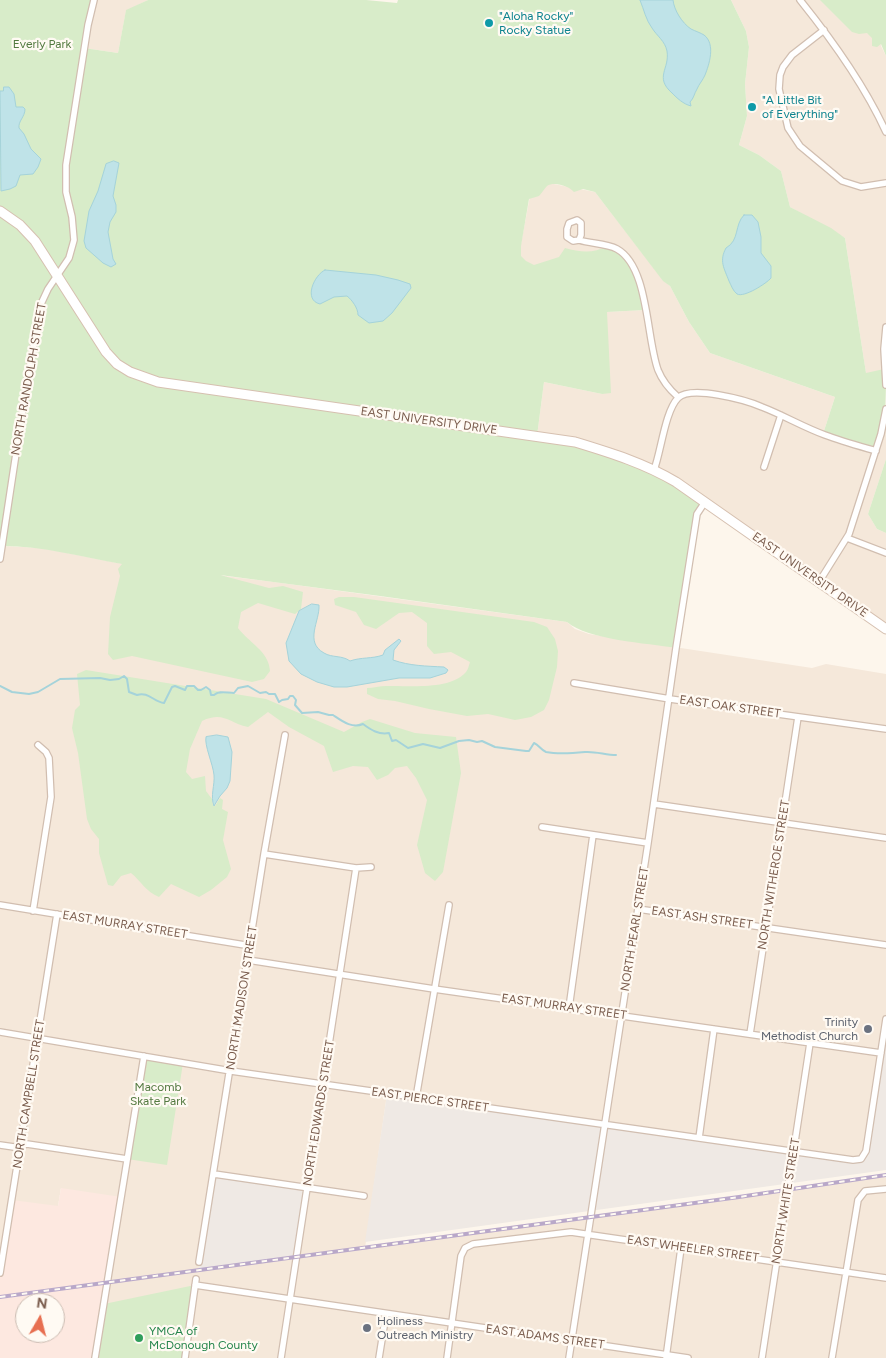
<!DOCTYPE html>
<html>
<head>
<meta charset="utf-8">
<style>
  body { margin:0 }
  #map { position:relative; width:886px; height:1358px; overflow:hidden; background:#fdf6ec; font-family:Figtree,sans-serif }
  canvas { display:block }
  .north { position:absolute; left:15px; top:1293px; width:50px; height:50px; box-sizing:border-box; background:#fffaf3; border:1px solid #cabbb1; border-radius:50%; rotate:8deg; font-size:14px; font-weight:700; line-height:20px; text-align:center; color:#7a5c4d }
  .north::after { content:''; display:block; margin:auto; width:18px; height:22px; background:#e76f51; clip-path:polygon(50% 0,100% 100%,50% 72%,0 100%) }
</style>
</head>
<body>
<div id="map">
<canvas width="886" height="1358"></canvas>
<div class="north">N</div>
</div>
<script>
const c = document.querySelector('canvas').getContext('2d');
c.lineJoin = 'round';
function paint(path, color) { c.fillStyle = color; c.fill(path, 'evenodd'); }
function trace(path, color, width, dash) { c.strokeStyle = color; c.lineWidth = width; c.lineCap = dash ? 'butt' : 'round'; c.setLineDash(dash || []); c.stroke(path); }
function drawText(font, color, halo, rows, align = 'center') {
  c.font = font + ' Figtree,sans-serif'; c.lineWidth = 4.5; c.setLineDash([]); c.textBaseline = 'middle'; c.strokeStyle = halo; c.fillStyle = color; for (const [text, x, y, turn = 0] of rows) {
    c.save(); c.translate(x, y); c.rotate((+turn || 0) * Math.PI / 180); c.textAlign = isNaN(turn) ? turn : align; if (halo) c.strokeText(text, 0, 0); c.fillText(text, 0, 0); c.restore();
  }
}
const residential = new Path2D(`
  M97,0H148L126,11L118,53L84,48L93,3Z
  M731,0H868L876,15L881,46L886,56V385L866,373L845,238L790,207L781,171L759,155L739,145L747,116L745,84L749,47L746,31Z
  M533,180L595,192L663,280L670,286L689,322L710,353L835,397L823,434L886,409V459L868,514L877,529L886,533V629L705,502L537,436L544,382L602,394L607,312L645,310L592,255L536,271L517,265Z
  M2,546L42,548L118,563L274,582L567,622L575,629L589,634L812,668L826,664L886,674V1019L866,1148L861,1159L387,1094L365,1248L788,1190L886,1175V1358H95L61,1188L58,1206L0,1269V559Z`);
const commercial = new Path2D(`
  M61,1188L121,1197L95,1358H0V1299L47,1292L0,1297V1269L12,1200L58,1206ZM25,1303H55V1333H25Z`);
const industrial = new Path2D(`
  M886,1019V1170L365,1242L387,1094L854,1160L863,1156Z
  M214,1174L307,1188L296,1258L198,1271Z`);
const green = new Path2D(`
  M0,0H97L93,3L84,48L118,53L126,10L148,0H366L397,3L398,0H731L746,31L749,47L745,84L747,116L739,145L759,155L781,171L790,207L831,228L845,238L866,373L884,369L886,385L885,416L876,451L823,434L835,397L710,353L689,322L670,286L663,281L595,192L583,189L574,192C569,186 554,181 547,186C544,189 542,193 539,196L529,199L521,246V256L526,261L534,265L559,257L565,248C580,252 593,254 607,246C637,257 639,282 645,310L607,312L611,393L602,394L544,382L537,436L609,451L705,502L699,510L676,648C647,643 588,640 567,622L380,596L220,575L269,588L283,586L303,592L301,609L295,614L258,603L241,612L238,628C249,643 269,651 270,671L264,679L252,682L132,656L113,660L108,654L110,617L120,576L118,569L122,564C82,557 43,546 2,546L0,559Z
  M820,0H886V56L881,44L877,47L872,46V38L867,33L859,34L852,32Z
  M886,459V533L877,529L868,514Z
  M339,597H354L534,622L547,627L555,639L558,651L557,667L549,700L544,710L531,717L515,720L488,714L467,716L429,709L395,701L378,699L367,694V688C373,688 380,686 386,686C408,685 449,691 466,672C468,670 469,665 470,662L451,652L434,654L427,646V623L412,612L399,613L376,629L364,625L356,612L335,605L334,599Z
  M86,670L266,699L344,732L362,722L370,719L415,733L456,737L461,773L443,872L435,881L425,873L417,845L427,800L416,778L407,766L395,768L388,775L377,780L368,767L353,766L333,772L324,746L289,727L268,712L248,727C228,723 224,711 202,721L190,749L186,772L192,779L205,776L206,791L212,799L213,805L215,806L220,798L223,800L222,809L228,812L223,840L231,869L227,877L211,890L199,897L171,884L159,897C146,892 141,881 131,873L121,876L113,886L108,885L99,853V839L91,829L87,819L78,753L72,728L75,710L80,705L77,674Z
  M144,1056L183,1063L167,1165L127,1159Z
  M195,1285L185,1358H95L104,1304Z`);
const water = new Path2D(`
  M640,0H673C674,10 682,23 691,29C695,31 701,33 704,35C716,44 709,65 705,75C703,80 699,84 697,89C694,94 694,98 690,102L691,106C683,104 677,98 672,93C654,77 670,69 667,51C665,41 657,36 652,28C646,20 644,10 640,0Z
  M4,87H9L14,94L16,107H23L25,109C25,117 18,121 19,128L24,134L31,149L41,159L38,167L33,174L20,175L16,186L10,189L1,191L0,91H3Z
  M114,161L119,163L113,196L116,205V212L110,222L108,232L113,259L116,264L111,267L103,263L86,248L84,241L89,211L98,191L106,164Z
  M744,215H752L758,222L761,237V253L771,266V278C767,283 744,298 737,294C733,291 731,285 729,281C724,268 719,261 726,248C740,240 734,225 744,215Z
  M325,270L376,275L398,280L410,284L411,288L392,313L383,321L369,323L358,315C358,308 352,300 347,296L334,297L320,304C303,300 314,275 325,270Z
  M312,604L319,605C320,621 304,642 324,653C332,658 342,655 350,661C361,657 372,659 383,655L385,650L399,639L401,641L394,650L393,660C410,666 426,666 444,667L448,670L446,673L430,678H399L347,687H334L317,682L301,674L289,661L286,643L299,611Z
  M217,735L228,737L232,752L230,781L227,788L220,796L214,806C210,796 215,785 214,775C213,764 204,745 206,737Z`);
const stream = new Path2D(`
  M0,686L12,692L29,694L38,692L60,679L100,678L110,680L119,679L124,676L127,679L129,692L137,695C148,691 154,702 164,703L172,687L175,686L185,690L187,686H194L198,690H201L206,687L210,690L211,695H214C219,690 227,693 234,693L238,688L248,686L260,693L266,692L269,694H275L279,702L282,700L288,699L290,696H293L296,700L295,705L302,713L318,712L329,715H333C342,721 352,729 363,724C371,730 379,735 389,733L392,741L396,740L408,748L423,744L440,748L459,741L469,740L477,742L482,741L495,747L526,751H529L534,743C539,745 541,750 546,752C556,754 575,753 585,752C595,751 606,755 616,755`);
const minor = new Path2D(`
  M800,0C833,41 864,84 886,132
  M824,30L792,55L783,67L780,75L779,89L788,128L800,146L842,181L861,187L886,183
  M577,220L581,223V235L579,240L573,241L567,237V229L569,223Z
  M579,240C591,244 606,243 617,249C649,267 646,337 658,370C662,380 670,390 678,397
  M886,327L884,349L886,385
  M764,467L781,415
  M654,470C661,452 665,411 678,398C691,385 746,400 762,407C783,415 803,427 825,435C841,441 859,446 876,451
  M847,538L886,553
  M0,559L27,381L41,304L48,289L69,258L74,240L72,217L66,192V165L88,25L94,0
  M819,582L849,534L881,434L886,409
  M574,683L670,699L886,729
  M654,804L886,838
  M542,827L648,843
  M264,854L356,868L371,867
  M0,905L251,946
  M638,909L886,945
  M33,911L51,797L49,758L46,752L38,745
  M248,960L434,989L881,1053
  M569,1008L593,835
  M0,1032L231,1071L853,1160L861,1159L866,1151L886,1019
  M750,1034L798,717
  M416,1098L449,905
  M699,1138L714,1029
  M0,1145L14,1147L27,1144L127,1159
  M214,1174L364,1196
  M199,1262L264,854L285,735
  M0,1273L57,914
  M195,1285L688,1358
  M95,1358L144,1056
  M185,1358L196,1279
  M281,1358L356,868
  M379,1358L386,1314
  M447,1358L461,1256L465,1248L473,1244L571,1232L886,1278
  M569,1358L648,843L676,648L697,514L705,502
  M666,1358L681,1248
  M762,1358L810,1043
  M832,1358L858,1200L865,1191L886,1189`);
const secondary = new Path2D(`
  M0,211L20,225L35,241L106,352L117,364L130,372L158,382L575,442C611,453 644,463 676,482L886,629`);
const rail = new Path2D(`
  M0,1297L739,1197L886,1175`);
const markers = [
  [489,23,5,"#0f9aa8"],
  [752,107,5,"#0f9aa8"],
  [868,1029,5,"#6b7280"],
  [367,1328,5,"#6b7280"],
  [139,1338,5,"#2e9e5b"]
];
const cultureNames = [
  ["\"Aloha Rocky\"",499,16],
  ["Rocky Statue",499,30],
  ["\"A Little Bit",762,100],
  ["of Everything\"",762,114]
];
const parkNames = [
  ["Everly Park",42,44],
  ["Macomb",158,1087],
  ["Skate Park",158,1101]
];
const streetNames = [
  ["NORTH RANDOLPH STREET",29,379,-80],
  ["EAST UNIVERSITY DRIVE",429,421,8],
  ["EAST UNIVERSITY DRIVE",810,575,35],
  ["EAST OAK STREET",730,707,8],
  ["NORTH WITHEROE STREET",774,875,-81],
  ["EAST ASH STREET",702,918,8],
  ["EAST MURRAY STREET",125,925,9],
  ["NORTH PEARL STREET",635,929,-81],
  ["NORTH MADISON STREET",242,998,-81],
  ["EAST MURRAY STREET",564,1007,8],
  ["NORTH CAMPBELL STREET",29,1094,-81],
  ["EAST PIERCE STREET",430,1100,8],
  ["NORTH EDWARDS STREET",319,1113,-81],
  ["NORTH WHITE STREET",786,1201,-81],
  ["EAST WHEELER STREET",693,1249,8],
  ["EAST ADAMS STREET",545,1337,8]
];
const worshipNames = [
  ["Trinity",858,1022],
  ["Methodist Church",858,1036],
  ["Holiness",377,1321,"left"],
  ["Outreach Ministry",377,1335,"left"]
];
const leisureNames = [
  ["YMCA of",149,1331],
  ["McDonough County",149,1345]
];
paint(residential, '#f5e8da');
paint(commercial, '#fde8e0');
paint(industrial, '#efe9e4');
paint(green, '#d8ecc9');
paint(water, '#bfe3e8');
trace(water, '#a5d3da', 1);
trace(stream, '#a5d3da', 2);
trace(minor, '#d1beb0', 8);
trace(secondary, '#d6c0b0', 11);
trace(minor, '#fff', 5.5);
trace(secondary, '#fff', 9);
trace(rail, '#b9a8c9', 4);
trace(rail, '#fffaf3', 2, [5.5]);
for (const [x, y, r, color] of markers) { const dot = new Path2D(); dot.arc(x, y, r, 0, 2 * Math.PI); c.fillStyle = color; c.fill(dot); trace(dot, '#fffaf3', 2); }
drawText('12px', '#0d838f', '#fffaf3', cultureNames, 'left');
drawText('12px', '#537a41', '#fffaf3', parkNames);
drawText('12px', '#7a5c4d', '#fffaf3', streetNames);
drawText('12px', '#5b616d', '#fffaf3', worshipNames, 'right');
drawText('12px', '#27864d', '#fffaf3', leisureNames, 'left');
</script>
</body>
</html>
